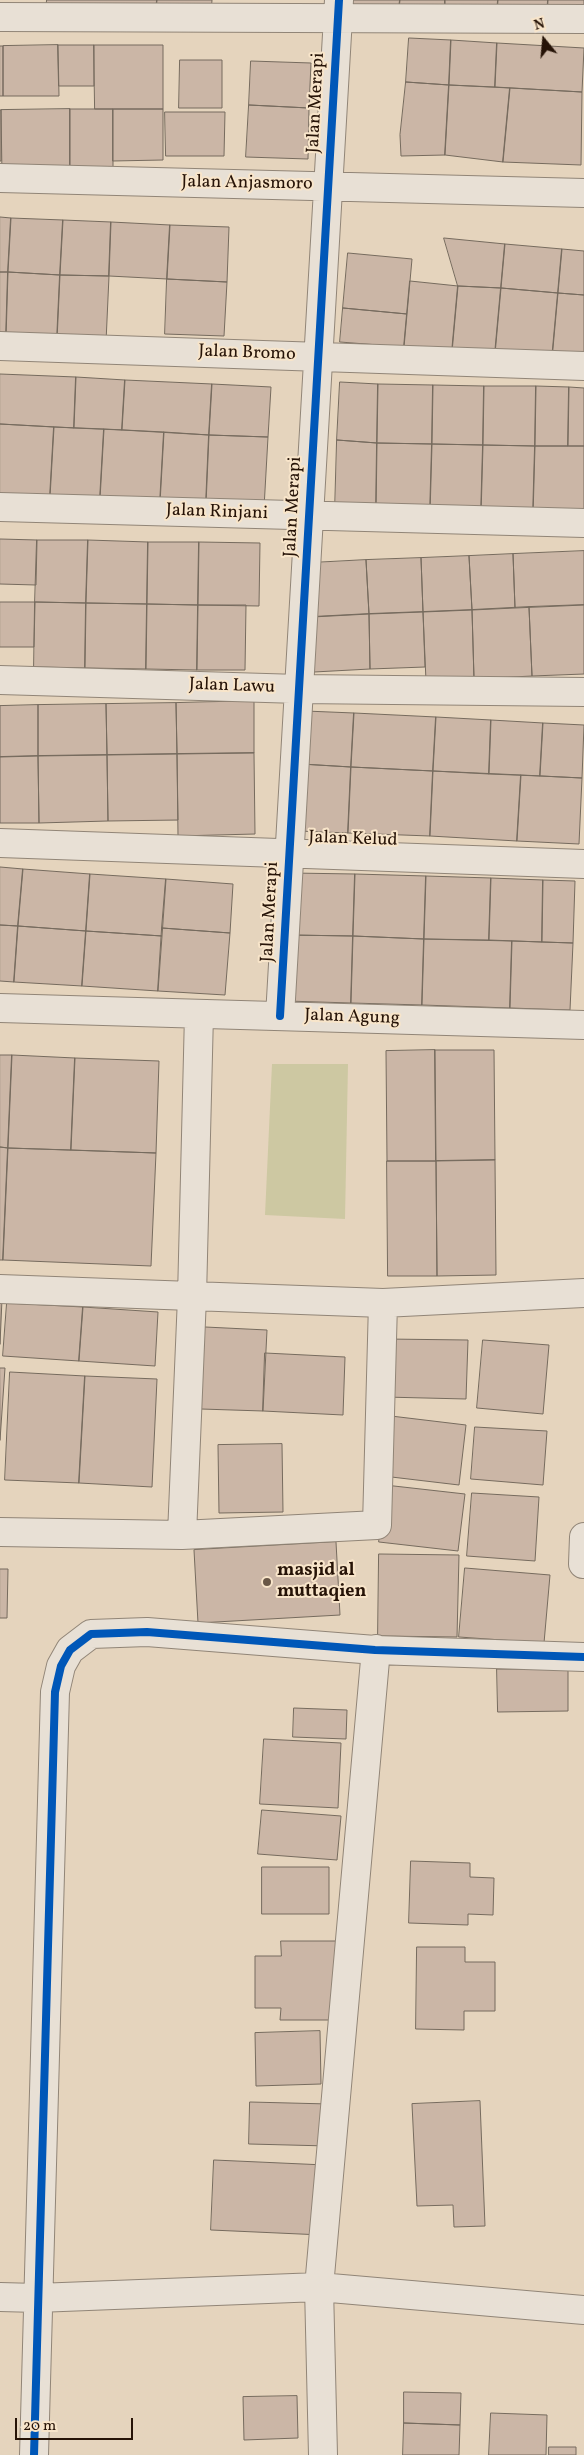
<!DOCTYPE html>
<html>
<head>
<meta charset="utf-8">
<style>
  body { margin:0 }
  #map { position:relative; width:584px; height:2455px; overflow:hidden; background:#e5d4bd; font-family:Vollkorn,serif }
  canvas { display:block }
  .north { position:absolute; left:519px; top:15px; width:50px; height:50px; -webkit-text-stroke:4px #f8e5ca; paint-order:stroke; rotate:343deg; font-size:14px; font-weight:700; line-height:20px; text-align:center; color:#261307 }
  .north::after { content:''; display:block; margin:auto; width:18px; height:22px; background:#261307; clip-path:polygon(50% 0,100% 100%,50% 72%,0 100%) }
  .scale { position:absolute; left:15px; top:2418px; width:118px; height:22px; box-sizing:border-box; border:2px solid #261307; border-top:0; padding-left:6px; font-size:15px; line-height:18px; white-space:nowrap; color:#261307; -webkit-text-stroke:4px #f8e5ca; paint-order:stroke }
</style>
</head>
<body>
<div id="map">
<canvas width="584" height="2455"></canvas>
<div class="north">N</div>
<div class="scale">20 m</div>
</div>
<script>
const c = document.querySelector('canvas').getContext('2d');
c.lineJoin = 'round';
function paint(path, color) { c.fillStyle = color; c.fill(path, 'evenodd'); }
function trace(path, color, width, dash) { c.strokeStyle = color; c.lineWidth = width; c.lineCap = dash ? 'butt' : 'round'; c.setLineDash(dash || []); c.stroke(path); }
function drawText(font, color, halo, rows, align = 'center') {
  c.font = font + ' Vollkorn,serif'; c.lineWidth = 4; c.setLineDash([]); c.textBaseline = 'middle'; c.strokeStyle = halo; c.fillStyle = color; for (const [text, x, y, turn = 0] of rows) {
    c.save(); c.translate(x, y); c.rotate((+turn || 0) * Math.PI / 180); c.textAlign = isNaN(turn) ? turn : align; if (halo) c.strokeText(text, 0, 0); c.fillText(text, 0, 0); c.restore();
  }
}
const green = new Path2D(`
  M272,1064H348L345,1219L265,1215Z`);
const building = new Path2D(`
  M47,0H157L156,11L46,10Z
  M157,0H212L211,13L156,11Z
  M352,0H400L399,8L352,5Z
  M400,0H445V10L399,8Z
  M445,0H498L497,13L445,10Z
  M498,0H548L547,16L497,13Z
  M548,0H584V18L547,16Z
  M409,38L451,40L449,85L406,82Z
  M451,40L497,43L495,87L449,85Z
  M497,43L584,48L582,92L495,87Z
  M58,45L59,96H3V46Z
  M58,45H94V86H59Z
  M94,45H163V109H95Z
  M0,46H3V96H0Z
  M180,60H222V108H179Z
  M251,61L311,63L309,108L249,105Z
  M406,82L449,85L445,155L401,156L400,135Z
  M449,85L510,88L503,162L445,155Z
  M510,88L582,92L581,165L503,162Z
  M249,105L309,108L308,159L246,157Z
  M70,109H113V175H70Z
  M70,109V175L2,176L1,110Z
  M113,109H163V160L113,161Z
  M0,110H1V161H0Z
  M165,112H225L224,156H166Z
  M0,217L11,218L8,272H0Z
  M11,218L63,220L60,275L8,272Z
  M63,220L111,222L109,276L60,275Z
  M111,222L170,225L167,279L109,276Z
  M170,225L229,227L227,282L167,279Z
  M444,238L505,244L501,288L458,286Z
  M505,244L562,249L558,293L501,288Z
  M562,249L584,251V295L558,293Z
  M348,253L412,259L407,314L343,308Z
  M0,272H8L6,338H0Z
  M8,272L60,275L57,340L6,338Z
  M60,275L109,276L106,342L57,340Z
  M167,279L227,282L224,336L165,334Z
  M410,281L458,286L452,352L404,347Z
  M458,286L501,288L495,354L452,352Z
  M501,288L558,293L552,359L495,354Z
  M558,293L584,295V362L552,359Z
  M343,308L407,314L404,347L340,342Z
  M0,374L76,377L74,428L0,424Z
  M76,377L125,380L122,430L74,428Z
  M125,380L212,384L209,435L122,430Z
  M340,382L378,384L377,443L337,440Z
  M212,384L271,387L268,437L209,435Z
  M378,384L433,385L432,444L377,443Z
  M433,385L484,386L483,445L432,444Z
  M484,386H536L535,446L483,445Z
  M536,386L569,387L568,446H535Z
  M569,387L584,388V446H568Z
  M0,424L54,427L50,497L0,494Z
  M54,427L104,429L100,499L50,497Z
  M104,429L164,432L160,503L100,499Z
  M164,432L209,435L206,504L160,503Z
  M209,435L268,437L264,508L206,504Z
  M337,440L377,443L376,513L335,510Z
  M377,443L432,444L430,514L376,513Z
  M432,444L483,445L481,515L430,514Z
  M483,445L535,446L533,516L481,515Z
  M535,446H584V517L533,516Z
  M0,539L37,540L36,585L0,584Z
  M37,540H88L86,603L35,602Z
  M88,540L148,542L147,604L86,603Z
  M148,542H199L198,605L147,604Z
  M199,542L260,543L259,606L198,605Z
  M584,551V605L515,608L513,554Z
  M513,554L515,608L472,610L469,556Z
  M469,556L472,610L423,612L421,558Z
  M421,558L423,612L369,614L366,560Z
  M366,560L369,614L312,617L310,563Z
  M0,602H35L34,647H0Z
  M35,602L86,603L85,668L34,667Z
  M86,603L147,604L146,669L85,668Z
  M147,604L198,605L197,670L146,669Z
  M198,605H246L245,670H197Z
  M584,605V674L532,676L529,607Z
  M529,607L532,676L474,679L472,610Z
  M472,610L474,679L426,681L423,612Z
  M423,612L425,667L370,669L369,614Z
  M369,614L370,669L314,672L312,617Z
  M254,701V753L177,754L176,703Z
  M176,703L177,754L107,755L106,704Z
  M106,704L107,755L38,756V705Z
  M38,705V756L0,757V706Z
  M305,711L354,713L351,767L301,764Z
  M354,713L436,717L433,771L351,767Z
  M436,717L491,720L489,774L433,771Z
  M491,720L543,723L540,776L489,774Z
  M543,723L584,725L582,778L540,776Z
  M254,753L255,834L178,836L177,754Z
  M177,754L178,820L108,821L107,755Z
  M107,755L108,821L39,823L38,756Z
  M38,756L39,823H0V757Z
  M301,764L351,767L348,833L298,831Z
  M351,767L433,771L430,836L348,833Z
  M433,771L521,775L517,841L430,836Z
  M521,775L582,778L579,844L517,841Z
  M0,867L23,869L18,926L0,925Z
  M23,869L90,874L86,931L18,926Z
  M291,873L355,874L353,936L289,935Z
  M90,874L166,879L162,936L86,931Z
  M355,874L426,876L424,939L353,936Z
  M426,876L491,878L489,940L424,939Z
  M491,878L543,880L542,942L489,940Z
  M166,879L233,884L230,933L162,928Z
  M543,880L575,881L573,943L542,942Z
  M0,925L18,926L14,982L0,981Z
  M18,926L86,931L82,986L14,982Z
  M162,928L230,933L225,995L158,991Z
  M86,931L162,936L158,991L82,986Z
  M289,935L353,936L351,1003L286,1001Z
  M353,936L424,939L422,1005L351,1003Z
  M424,939L512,941L510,1008L422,1005Z
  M512,941L573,943L570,1010L510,1008Z
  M435,1050H494L495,1160L436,1161Z
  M435,1050L436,1161H387L386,1051Z
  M0,1055H12L8,1148L0,1147Z
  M12,1055L75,1058L71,1150L8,1148Z
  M75,1058L159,1061L156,1153L71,1150Z
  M0,1147L8,1148L3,1260H0Z
  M8,1148L156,1153L151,1266L3,1260Z
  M495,1160L496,1275L437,1276L436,1161Z
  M387,1161H436L437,1276H388Z
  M0,1299H2L0,1344Z
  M7,1303L83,1307L79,1361L3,1356Z
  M83,1307L158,1312L155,1366L79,1361Z
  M205,1327L267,1330L263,1411L201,1409Z
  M385,1339L468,1340L466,1399L384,1397Z
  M483,1340L549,1345L543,1414L477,1408Z
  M265,1353L345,1357L343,1415L263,1411Z
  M0,1368H5L0,1440Z
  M10,1372L85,1376L79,1483L5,1480Z
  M85,1376L157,1379L152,1487L79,1483Z
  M391,1416L466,1425L459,1485L383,1476Z
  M475,1427L547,1431L543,1485L471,1479Z
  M282,1444L283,1512L219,1513L218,1445Z
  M385,1485L465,1494L458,1551L379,1542Z
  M472,1493L539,1497L535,1561L467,1556Z
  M336,1542L340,1615L198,1623L194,1550Z
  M379,1554L459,1555L457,1637L378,1636Z
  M465,1568L550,1575L544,1643L459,1637Z
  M0,1569H8L7,1618H0Z
  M497,1669H568V1711L498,1712Z
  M294,1708L347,1710L346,1739L293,1737Z
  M264,1739L341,1743L338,1808L260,1804Z
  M262,1810L341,1816L337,1860L258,1854Z
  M411,1861L470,1863V1877L494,1878L493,1915L468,1914V1925L409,1923Z
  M262,1867H329V1914H262Z
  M281,1941H339V2020H280L281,2008H255V1956H281Z
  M417,1947H465V1962H495V2011H464V2030L416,2029Z
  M320,2031L321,2084L256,2086L255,2033Z
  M480,2101L485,2226L454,2227L453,2205L417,2206L412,2104Z
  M250,2102L329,2104L328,2146L249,2144Z
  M214,2160L325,2165L322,2235L211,2230Z
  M404,2392L461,2393L460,2425L404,2423Z
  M297,2396L298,2438L244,2440L243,2397Z
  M491,2413L547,2415L546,2455H489Z
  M404,2423L460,2425L459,2455H403Z
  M549,2447H576V2455H549Z`);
const street = new Path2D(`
  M0,17L584,19
  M0,178L584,193
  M0,346L584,366
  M0,507L584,523
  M0,680L299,689L584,692
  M0,843L584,864
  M0,1008L584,1025
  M199,1014L192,1297L182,1535L377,1525L383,1303
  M280,1016L339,0
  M0,1289L383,1303L584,1293
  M0,1532L182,1535
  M583,1564L584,1537
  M0,2297L37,2298L319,2287L584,2310
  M34,2455L55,1692L61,1666L70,1650L91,1634L147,1632L375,1650L584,1657
  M323,2455L319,2287L376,1649`);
const cycleway = new Path2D(`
  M280,1016L339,0
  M34,2455L55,1692L61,1666L70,1650L91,1634L147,1632L375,1650L584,1657`);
const markers = [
  [267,1582,5,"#695747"]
];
const streetNames = [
  ["Jalan Merapi",317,103,-87],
  ["Jalan Anjasmoro",247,184,1],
  ["Jalan Bromo",247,354,2],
  ["Jalan Merapi",294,507,-87],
  ["Jalan Rinjani",217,513,2],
  ["Jalan Lawu",232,687,2],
  ["Jalan Kelud",353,840,2],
  ["Jalan Merapi",271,912,-87],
  ["Jalan Agung",352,1018,2]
];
const poiNames = [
  ["masjid al",277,1572],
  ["muttaqien",277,1593]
];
paint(green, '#cdc8a2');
paint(building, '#cbb6a6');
trace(building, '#766b5e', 1);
trace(street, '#918577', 30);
trace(street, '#e8e0d5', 28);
trace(cycleway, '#0057b8', 8);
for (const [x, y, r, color] of markers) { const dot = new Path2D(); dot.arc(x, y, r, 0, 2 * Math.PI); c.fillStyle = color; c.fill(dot); trace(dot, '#f8e5ca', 2); }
drawText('18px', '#261307', '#f8e5ca', streetNames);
drawText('bold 18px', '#261307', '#f8e5ca', poiNames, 'left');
</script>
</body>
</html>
